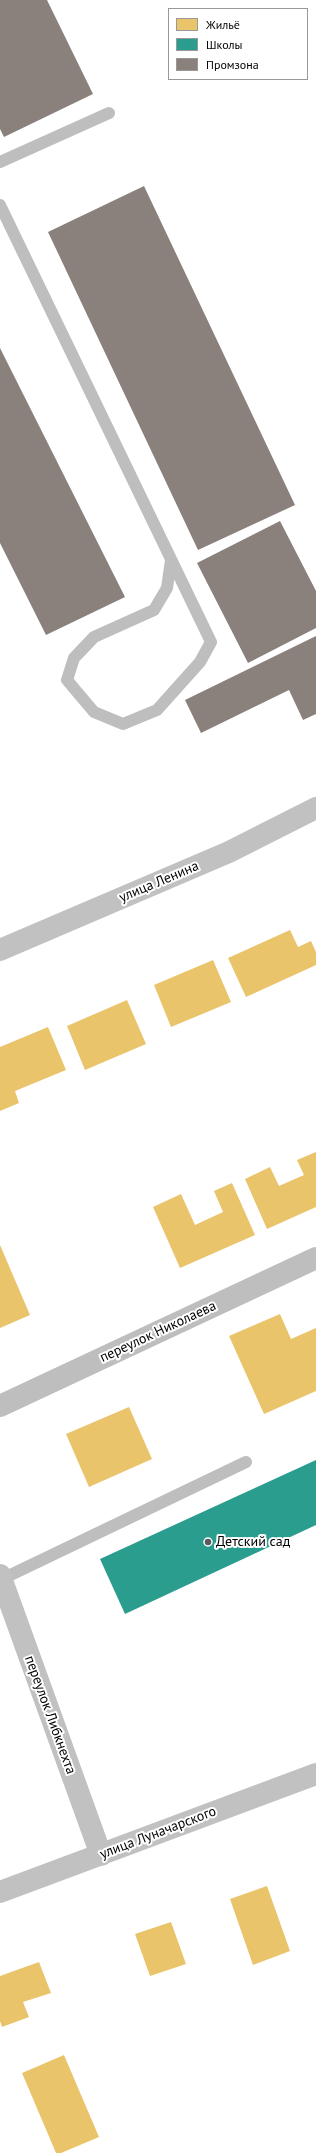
<!DOCTYPE html>
<html>
<head>
<meta charset="utf-8">
<style>
  body { margin:0 }
  #map { position:relative; width:316px; height:2153px; overflow:hidden; background:#fff; font-family:"PT Sans",sans-serif }
  canvas { display:block }
  .legend { position:absolute; left:168px; top:8px; width:140px; height:72px; box-sizing:border-box; background:#fff; border:1px solid #999; margin:0; padding:5px 7px; list-style:none; font-size:12px; color:#000 }
  .legend li { display:flex; align-items:center; gap:8px; height:20px }
  .legend b { width:20px; border:1px solid #999 }
</style>
</head>
<body>
<div id="map">
<canvas width="316" height="2153"></canvas>
<ul class="legend">
<li><b style="height:11px;background:#e9c46a"></b>Жильё</li>
<li><b style="height:11px;background:#2a9d8f"></b>Школы</li>
<li><b style="height:11px;background:#8a817c"></b>Промзона</li>
</ul>
</div>
<script>
const c = document.querySelector('canvas').getContext('2d');
c.lineJoin = 'round';
function paint(path, color) { c.fillStyle = color; c.fill(path, 'evenodd'); }
function trace(path, color, width, dash) { c.strokeStyle = color; c.lineWidth = width; c.lineCap = dash ? 'butt' : 'round'; c.setLineDash(dash || []); c.stroke(path); }
function drawText(font, color, halo, rows, align = 'center') {
  c.font = font + ' "PT Sans",sans-serif'; c.lineWidth = 4; c.setLineDash([]); c.textBaseline = 'middle'; c.strokeStyle = halo; c.fillStyle = color; for (const [text, x, y, turn = 0] of rows) {
    c.save(); c.translate(x, y); c.rotate((+turn || 0) * Math.PI / 180); c.textAlign = isNaN(turn) ? turn : align; if (halo) c.strokeText(text, 0, 0); c.fillText(text, 0, 0); c.restore();
  }
}
const homes = new Path2D(`
  M290,930L298,947L311,941L316,952V965L246,997L228,958Z
  M213,960L231,1002L171,1027L154,985Z
  M127,1000L146,1044L85,1070L67,1026Z
  M48,1027L66,1070L15,1091L19,1103L0,1111V1047Z
  M316,1152V1207L267,1229L245,1179L270,1167L279,1186L304,1175L297,1160Z
  M232,1183L255,1235L180,1268L153,1207L181,1194L195,1225L223,1212L214,1191Z
  M0,1245L30,1315L0,1328Z
  M280,1314L291,1339L316,1328V1391L264,1414L229,1336Z
  M129,1407L152,1459L89,1487L66,1434Z
  M267,1886L290,1951L253,1965L230,1899Z
  M171,1922L186,1964L150,1976L135,1934Z
  M39,1962L51,1993L23,2002L29,2017L2,2027L0,2021V1976Z
  M64,2055L99,2137L61,2153H56L22,2073Z`);
const schools = new Path2D(`
  M316,1460V1525L125,1614L100,1559Z`);
const industry = new Path2D(`
  M0,0H47L93,94L4,137L0,129Z
  M144,186L295,505L198,550L48,232Z
  M0,348L125,597L46,635L0,543Z
  M280,521L316,591V628L248,663L197,563Z
  M316,636V714L303,720L289,690L201,733L185,700Z`);
const service = new Path2D(`
  M0,162L109,113
  M0,205L211,642L200,662L157,710L123,724L94,712L67,680L74,658L94,637L154,610L167,588L171,560
  M2,1579L246,1462`);
const minor = new Path2D(`
  M0,1406L316,1258`);
const secondary = new Path2D(`
  M0,950L229,852L316,808
  M0,1575L101,1855
  M0,1892L316,1774`);
const markers = [
  [208,1542,4,"#595959"]
];
const streetNames = [
  ["улица Ленина",159,882,-23],
  ["переулок Николаева",158,1332,-25],
  ["переулок Либкнехта",50,1715,70],
  ["улица Луначарского",158,1833,-21]
];
const poiNames = [
  ["Детский сад",216,1542]
];
paint(homes, '#e9c46a');
paint(schools, '#2a9d8f');
paint(industry, '#8a817c');
trace(service, '#bebebe', 12);
trace(minor, '#bebebe', 22);
trace(secondary, '#c1c1c1', 22);
for (const [x, y, r, color] of markers) { const dot = new Path2D(); dot.arc(x, y, r, 0, 2 * Math.PI); c.fillStyle = color; c.fill(dot); trace(dot, '#fff', 1.5); }
drawText('14px', '#000', '#fff', streetNames);
drawText('14px', '#000', '#fff', poiNames, 'left');
</script>
</body>
</html>
